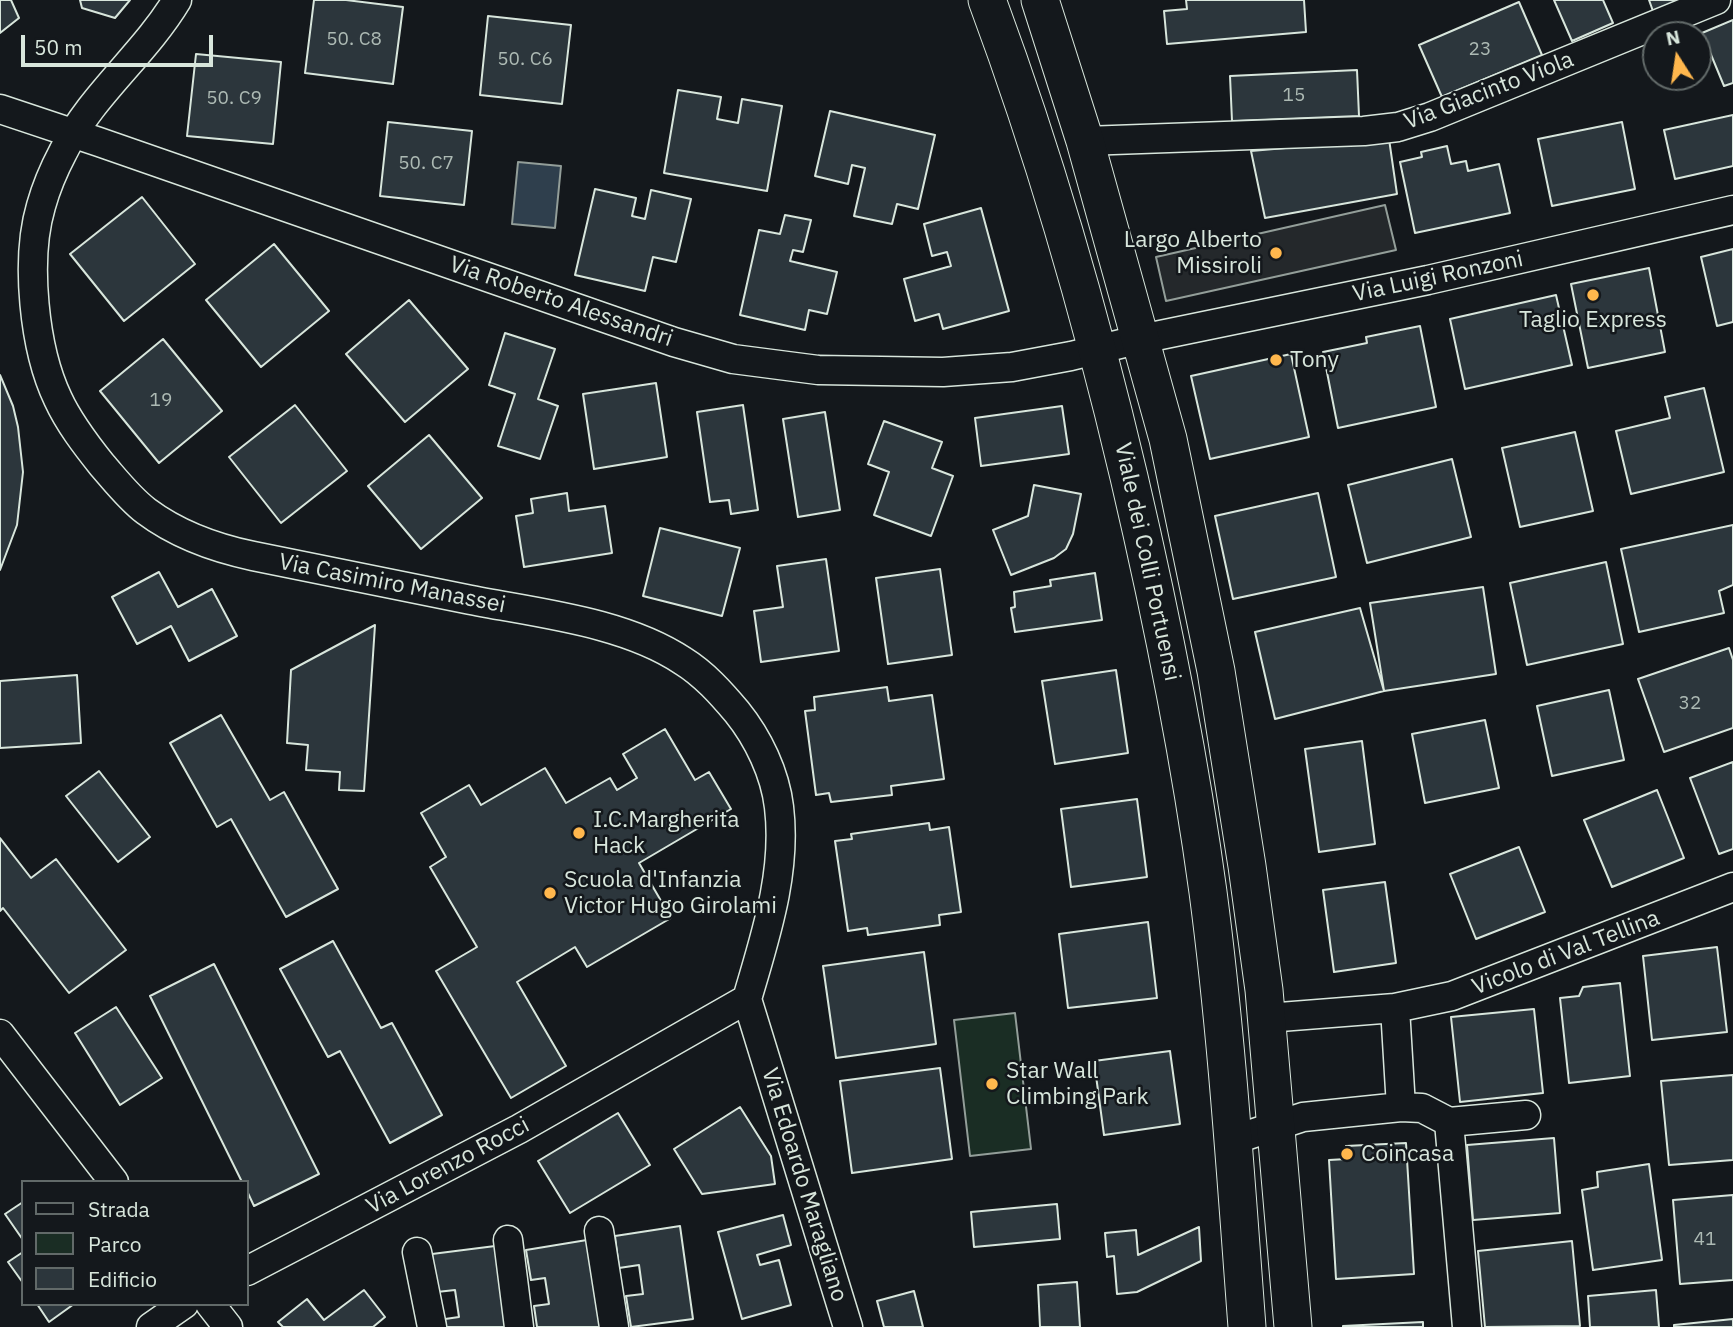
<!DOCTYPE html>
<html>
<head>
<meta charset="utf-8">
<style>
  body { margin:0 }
  #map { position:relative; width:1733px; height:1327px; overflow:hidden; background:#14181c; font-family:"IBM Plex Sans",sans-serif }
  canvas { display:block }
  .legend { position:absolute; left:21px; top:1180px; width:228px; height:126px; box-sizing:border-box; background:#14181c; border:2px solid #626a69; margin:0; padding:9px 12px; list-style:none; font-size:21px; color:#d8e6dc }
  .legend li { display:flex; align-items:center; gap:14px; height:35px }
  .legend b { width:35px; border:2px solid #626a69 }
  .north { position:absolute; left:1642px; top:21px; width:70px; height:70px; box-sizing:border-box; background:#14181c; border:2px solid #626a69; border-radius:50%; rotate:348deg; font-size:19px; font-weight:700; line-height:28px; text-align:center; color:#d8e6dc }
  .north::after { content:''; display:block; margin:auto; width:24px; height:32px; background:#ffb74d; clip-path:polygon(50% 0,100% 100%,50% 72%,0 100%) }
  .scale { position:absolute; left:21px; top:35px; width:192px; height:32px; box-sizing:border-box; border:4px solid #d8e6dc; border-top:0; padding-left:9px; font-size:21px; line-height:24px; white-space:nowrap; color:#d8e6dc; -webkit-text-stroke:5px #14181c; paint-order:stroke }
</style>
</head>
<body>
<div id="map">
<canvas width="1733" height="1327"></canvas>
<ul class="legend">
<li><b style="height:9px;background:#14181c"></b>Strada</li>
<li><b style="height:19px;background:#1a2d24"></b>Parco</li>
<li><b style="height:19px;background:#2c363c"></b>Edificio</li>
</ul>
<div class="north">N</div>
<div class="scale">50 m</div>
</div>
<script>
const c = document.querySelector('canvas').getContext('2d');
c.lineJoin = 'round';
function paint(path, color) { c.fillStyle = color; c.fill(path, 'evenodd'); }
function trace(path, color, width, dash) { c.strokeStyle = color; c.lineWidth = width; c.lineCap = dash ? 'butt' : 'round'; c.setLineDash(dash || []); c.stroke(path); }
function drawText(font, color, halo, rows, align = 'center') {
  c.font = font + ' "IBM Plex Sans",sans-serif'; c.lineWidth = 5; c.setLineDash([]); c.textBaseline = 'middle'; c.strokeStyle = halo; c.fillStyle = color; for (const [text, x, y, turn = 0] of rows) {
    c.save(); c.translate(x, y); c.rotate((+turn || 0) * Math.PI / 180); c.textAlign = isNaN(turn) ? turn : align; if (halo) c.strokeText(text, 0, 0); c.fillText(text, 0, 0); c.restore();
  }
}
const green = new Path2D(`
  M1015,1013L1031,1149L970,1156L954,1020Z`);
const parking = new Path2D(`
  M1385,205L1396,250L1166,301L1156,257Z`);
const water = new Path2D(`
  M518,162L561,166L555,228L512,224Z`);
const building = new Path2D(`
  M0,0H11L19,18L0,33Z
  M80,0H130L115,18L82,8Z
  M314,0H346L403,7L393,84L305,73Z
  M1186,0H1304L1306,32L1167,44L1164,11L1187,9Z
  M1554,0H1603L1613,23L1572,41Z
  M1649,0H1689L1654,14Z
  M1519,2L1542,55L1442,97L1419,45Z
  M488,16L571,25L562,104L480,95Z
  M1733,20V83L1724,86L1702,33Z
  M196,54L281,62L273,144L187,136Z
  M1357,70L1359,116L1232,121L1230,76Z
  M678,90L721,97L717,119L738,123L742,99L782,106L767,191L664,173Z
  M830,111L935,135L918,209L897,204L892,224L854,216L865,168L852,165L848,184L815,176Z
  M1733,115V166L1675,179L1664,130Z
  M388,122L472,131L464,205L380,196Z
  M1622,122L1635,189L1552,206L1538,139Z
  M1389,139L1397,194L1265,218L1251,151Z
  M1447,146L1451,164L1466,161L1468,171L1499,164L1510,213L1415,233L1400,162L1422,157L1421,152Z
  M595,189L636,198L632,216L645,219L651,190L691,199L676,262L653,257L645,291L575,275Z
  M142,197L195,264L124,321L70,254Z
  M981,208L1009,311L943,329L939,314L915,321L904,279L951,266L947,252L932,256L924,224Z
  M785,215L811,220L803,252L793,250L790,261L837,272L827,314L809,310L805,330L740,315L759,230L780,234Z
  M274,244L329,311L261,367L206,300Z
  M1733,249V322L1717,326L1701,257Z
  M1649,268L1665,352L1588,368L1571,284Z
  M1556,295L1572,365L1465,389L1450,319Z
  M409,300L468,369L405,422L346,354Z
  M1420,326L1436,407L1338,428L1323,352L1367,343L1366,337Z
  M505,333L555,349L538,399L558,406L540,459L498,446L515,394L489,385Z
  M163,339L222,411L159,463L100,391Z
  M1291,354L1309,437L1210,459L1191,376Z
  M0,375L13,406L18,427L23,472L17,525L0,570Z
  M656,383L667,457L594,469L583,394Z
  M1704,388L1724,472L1631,494L1616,431L1670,418L1665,397Z
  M295,405L347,471L281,523L229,457Z
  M743,405L758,510L731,514L729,500L710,502L697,412Z
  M1062,406L1069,454L981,466L975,418Z
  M825,412L840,510L798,517L783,419Z
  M884,421L942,442L932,468L953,476L931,536L874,515L889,472L868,464Z
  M1575,432L1593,511L1520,527L1502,448Z
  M429,435L482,498L421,549L368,486Z
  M1452,459L1471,537L1367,563L1348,485Z
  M1034,485L1081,494L1073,534L1066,549L1054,558L1011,575L993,530L1028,516Z
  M567,493L569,511L605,506L612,553L524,567L516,516L533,513L531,499Z
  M1318,493L1336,577L1233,599L1215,516Z
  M1733,525V585L1719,591L1724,613L1639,632L1621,549Z
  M660,528L740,548L722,616L643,596Z
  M826,559L839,651L761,662L754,611L783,607L777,566Z
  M1606,562L1623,644L1527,665L1510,583Z
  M940,569L952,655L888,664L876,578Z
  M159,572L178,607L212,589L237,636L189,661L171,626L137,644L112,597Z
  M1095,573L1102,620L1015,632L1011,608L1015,607L1014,592L1051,586L1050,580Z
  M1483,587L1496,674L1384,691L1370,603Z
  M1360,608L1384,691L1275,719L1255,632Z
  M375,625L364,791L339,790L340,772L306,770L308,745L287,743L291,670Z
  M1729,648L1733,660V728L1664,752L1638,679Z
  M1116,670L1128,753L1055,764L1042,681Z
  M77,675L81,743L0,748V681Z
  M887,687L889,701L932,695L944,779L891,786L892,795L831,802L829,793L816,795L805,711L815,710L814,697Z
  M1609,690L1624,760L1552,776L1537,706Z
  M221,715L270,800L284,792L338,889L286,917L231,819L217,827L170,743Z
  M1485,720L1499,788L1425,803L1412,734Z
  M665,729L695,780L709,772L731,809L639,863L671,918L587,967L575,947L517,982L566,1066L511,1098L436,971L477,947L430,867L446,857L421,813L469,785L481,805L545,768L566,803L610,778L617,790L637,778L623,754Z
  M1362,741L1375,844L1319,852L1305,749Z
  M1733,762V849L1719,854L1690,778Z
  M99,771L150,837L118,862L66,796Z
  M1657,790L1684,858L1612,887L1584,820Z
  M1137,799L1147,877L1071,887L1061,809Z
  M929,823L930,830L949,827L961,912L939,915L940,925L868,935L867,928L848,931L835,841L852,839L851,834Z
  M0,838L31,878L56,859L126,950L69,993L3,908L0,911Z
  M1519,847L1545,912L1476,939L1450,874Z
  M1385,882L1396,963L1334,972L1323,890Z
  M1148,922L1157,998L1068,1008L1059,934Z
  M333,941L381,1028L392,1023L442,1115L390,1143L340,1051L328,1057L280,969Z
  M1717,947L1727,1032L1652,1040L1643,956Z
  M924,952L936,1044L836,1058L823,966Z
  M214,964L319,1174L254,1206L247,1191V1182H242L150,996Z
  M1620,983L1630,1076L1569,1083L1560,998L1579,996L1583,987Z
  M116,1007L162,1078L120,1105L75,1033Z
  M1534,1009L1543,1093L1460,1102L1451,1017Z
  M1170,1051L1180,1124L1104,1135L1094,1061Z
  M940,1068L952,1159L852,1173L840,1081Z
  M1733,1075V1160L1669,1165L1661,1081Z
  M740,1107L771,1156L775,1184L702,1194L674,1149Z
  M618,1113L650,1165L570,1213L538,1161Z
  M1554,1138L1560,1213L1473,1220L1467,1145Z
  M1406,1143L1414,1274L1336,1279L1329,1160L1347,1159L1346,1146Z
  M1649,1164L1662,1260L1593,1270L1582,1190L1598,1187L1597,1172Z
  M1733,1195V1280L1680,1284L1673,1200Z
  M23,1202V1240L5,1214Z
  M1057,1204L1060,1239L974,1247L971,1212Z
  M783,1215L791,1245L757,1255L760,1265L779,1260L791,1305L742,1319L718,1232Z
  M680,1226L693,1319L631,1327L626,1296L643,1294L639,1265L619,1268L615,1236Z
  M1199,1227L1201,1261L1137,1292L1117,1294L1114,1256L1107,1257L1105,1233L1136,1230L1138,1255Z
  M593,1239L608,1327H537L534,1306L549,1304L545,1278L531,1280L526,1250Z
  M1572,1241L1580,1326L1485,1327L1478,1251Z
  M503,1245L513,1327H446L445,1319L459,1317L455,1290L437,1292L432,1254Z
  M23,1252V1283L8,1262Z
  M1077,1282L1080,1327H1040L1038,1285Z
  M364,1290L385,1317L373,1327H283L278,1322L307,1299L324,1320Z
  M1656,1290L1659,1327H1590L1588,1296Z
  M914,1291L923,1327H884L877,1301Z
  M37,1304H74L49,1322Z
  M1733,1319V1327H1674V1325Z
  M1423,1322V1327H1343V1326Z`);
const minor = new Path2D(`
  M177,0C144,55 91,95 63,152C54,169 46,188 41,206C25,260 34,349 58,399C69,423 86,445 102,465C116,481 129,498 146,511C178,535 215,548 253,556C324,571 395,585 466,599C535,613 623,621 683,661C704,674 721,693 737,712C758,738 775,773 779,807C787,873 765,937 747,999
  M0,109L99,142L674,342L733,359L818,370L943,372L1012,367L1071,356L1141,339L1428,280L1733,210
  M1085,141L1364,131L1398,127L1430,117L1716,0
  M747,999L848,1327
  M1267,1018L1395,1008L1452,996L1733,887
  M0,1034L114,1182
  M1401,1107L1422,1108L1449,1122L1526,1115
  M1449,1122L1467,1327
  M1233,1140L1303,1117L1401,1107L1395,1008
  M599,1231L614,1327
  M508,1240L519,1327
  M417,1252L432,1327
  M247,1271L519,1129L747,999
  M210,1304L228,1327
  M151,1327L184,1304`);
const major = new Path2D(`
  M987,0C1045,156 1091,316 1129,477C1161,614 1189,752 1208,892C1227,1036 1236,1182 1247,1327
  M1040,0L1085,141L1168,439L1216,671L1247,866L1264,990L1293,1327`);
const markers = [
  [1276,253,7,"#ffb74d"],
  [1593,295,7,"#ffb74d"],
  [1276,360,7,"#ffb74d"],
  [579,833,7,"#ffb74d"],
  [550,893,7,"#ffb74d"],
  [992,1084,7,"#ffb74d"],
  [1347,1154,7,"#ffb74d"]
];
const numberNames = [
  ["50. C8",354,40],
  ["23",1480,50],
  ["50. C6",525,60],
  ["15",1294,96],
  ["50. C9",234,99],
  ["50. C7",426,164],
  ["19",161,401],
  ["32",1690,704],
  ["41",1705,1240]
];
const streetNames = [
  ["Via Giacinto Viola",1489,91,-21],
  ["Via Luigi Ronzoni",1438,277,-12],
  ["Via Roberto Alessandri",561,302,19],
  ["Viale dei Colli Portuensi",1147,562,78],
  ["Via Casimiro Manassei",392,584,11],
  ["Vicolo di Val Tellina",1566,953,-21],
  ["Via Lorenzo Rocci",448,1166,-28],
  ["Via Edoardo Maragliano",804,1185,73]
];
const poiNames = [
  ["Largo Alberto",1262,240,"right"],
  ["Missiroli",1262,266,"right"],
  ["Taglio Express",1593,320,"center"],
  ["Tony",1290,360],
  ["I.C.Margherita",593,820],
  ["Hack",593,846],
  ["Scuola d'Infanzia",564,880],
  ["Victor Hugo Girolami",564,906],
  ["Star Wall",1006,1071],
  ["Climbing Park",1006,1097],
  ["Coincasa",1361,1154]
];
paint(green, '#1a2d24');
trace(green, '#939e99', 2);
paint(parking, '#24282b');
trace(parking, '#939e99', 2);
paint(water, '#2f3f4d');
trace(water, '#939e99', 2);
paint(building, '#2c363c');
trace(building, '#d8e6dc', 2);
trace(minor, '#d8e6dc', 31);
trace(major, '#d8e6dc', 39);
trace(minor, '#14181c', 28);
trace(major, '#14181c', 37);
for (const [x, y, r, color] of markers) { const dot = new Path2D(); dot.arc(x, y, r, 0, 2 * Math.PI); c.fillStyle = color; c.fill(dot); trace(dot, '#14181c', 2.5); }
drawText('19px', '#adbab4', null, numberNames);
drawText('23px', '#d8e6dc', '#14181c', streetNames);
drawText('23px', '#d8e6dc', '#14181c', poiNames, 'left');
</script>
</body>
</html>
